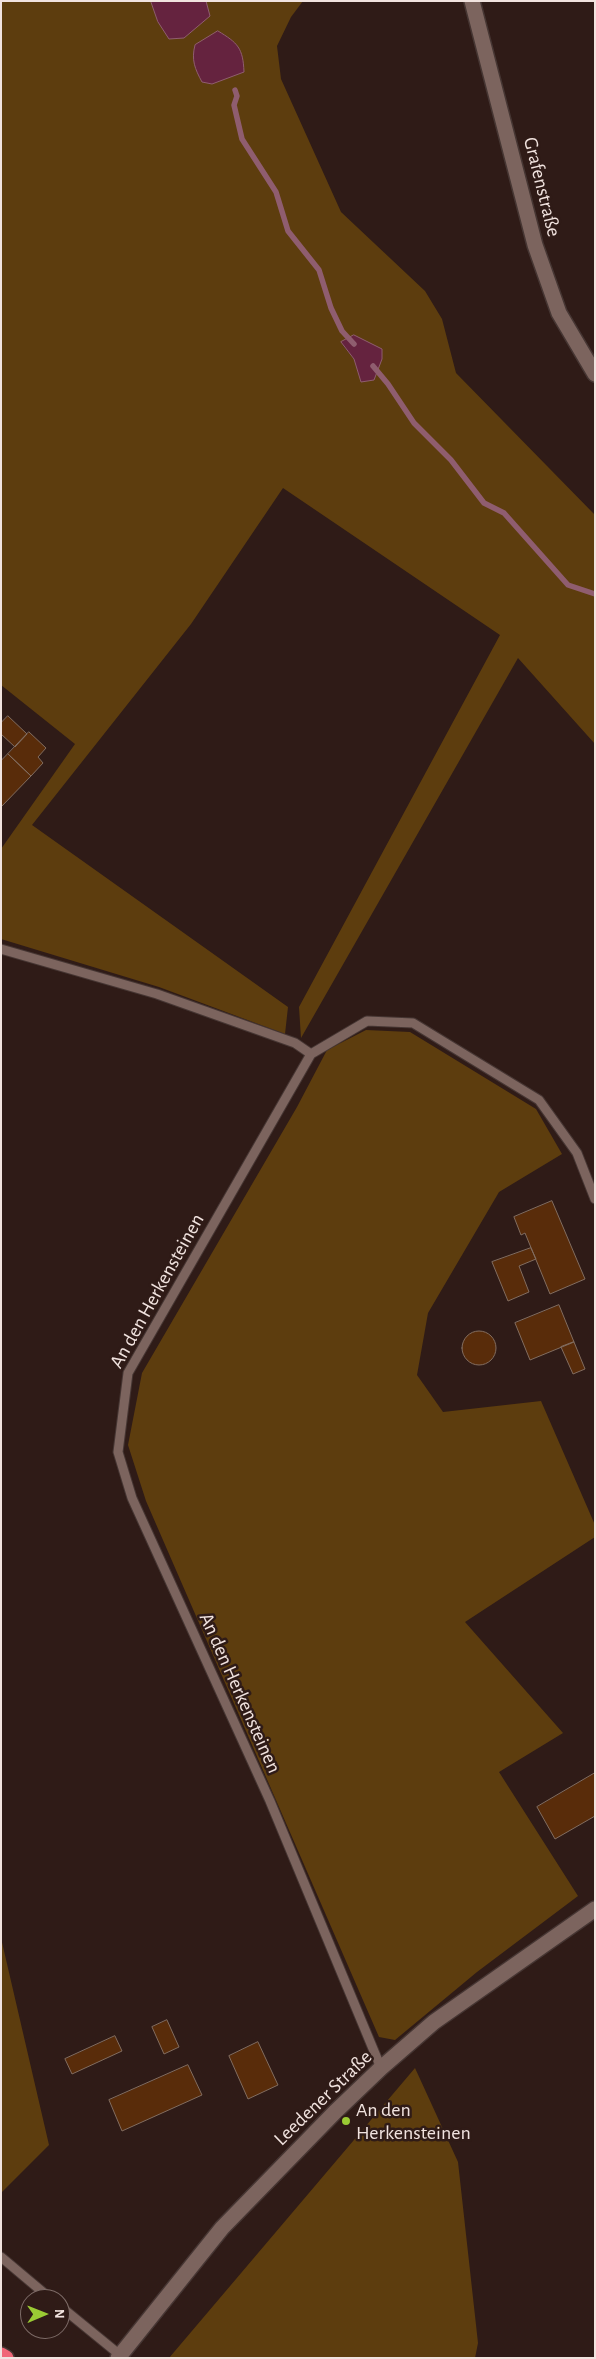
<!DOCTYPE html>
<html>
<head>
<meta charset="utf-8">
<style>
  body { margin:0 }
  #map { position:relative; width:596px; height:2359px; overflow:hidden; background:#2f1b17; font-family:"Alegreya Sans",sans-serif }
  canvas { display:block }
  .frame { position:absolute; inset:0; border:2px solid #f1e3df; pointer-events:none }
  .north { position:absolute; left:20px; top:2289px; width:50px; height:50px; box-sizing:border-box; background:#2f1b17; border:1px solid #7d6b67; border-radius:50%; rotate:89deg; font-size:14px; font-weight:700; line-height:20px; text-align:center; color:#f1e3df }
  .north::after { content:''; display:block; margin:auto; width:18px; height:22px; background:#9bcb34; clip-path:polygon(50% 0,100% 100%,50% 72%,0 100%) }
</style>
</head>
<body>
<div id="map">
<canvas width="596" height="2359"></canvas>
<div class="frame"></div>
<div class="north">N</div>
</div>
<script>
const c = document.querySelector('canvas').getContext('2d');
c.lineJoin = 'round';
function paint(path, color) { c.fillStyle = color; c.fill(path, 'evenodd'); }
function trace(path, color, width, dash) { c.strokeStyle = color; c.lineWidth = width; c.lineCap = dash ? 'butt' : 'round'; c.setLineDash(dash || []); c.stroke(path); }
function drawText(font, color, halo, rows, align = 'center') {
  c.font = font + ' "Alegreya Sans",sans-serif'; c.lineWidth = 5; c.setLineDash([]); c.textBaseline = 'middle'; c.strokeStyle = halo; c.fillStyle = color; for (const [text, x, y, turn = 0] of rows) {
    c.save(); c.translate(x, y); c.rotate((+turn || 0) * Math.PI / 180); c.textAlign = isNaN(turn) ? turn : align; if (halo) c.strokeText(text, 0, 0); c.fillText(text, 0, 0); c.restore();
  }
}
const green = new Path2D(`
  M1,1H151L158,22L207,3L206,1H303L291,17L277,46L281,79L341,212L425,291L442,319L456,373L595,515V744L518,658L301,1038L299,1007L500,635L283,488L191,624L32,825L288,1007L285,1034L159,987L1,939V849L75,744L1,685ZM341,343L374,380L361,381L354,359Z
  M366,1030L410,1032L536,1109L562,1154L499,1192L428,1313L417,1375L443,1412L541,1401L595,1525V1537L465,1622L563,1733L499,1772L578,1896L477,1972L395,2040L379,2037L146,1501L128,1445L142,1373L297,1107L327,1050Z
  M1,1938L49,2145L1,2193Z
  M415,2068L458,2162L478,2343L475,2358H169Z`);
const water = new Path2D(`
  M151,1H206L210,16L184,38L169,39L158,22Z
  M218,31C238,43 243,48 244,72L212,84L202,82C195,69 191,60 195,45Z
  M354,335L382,349V359L374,380L361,382L354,359L341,342Z`);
const stream = new Path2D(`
  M235,90L237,96L234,105L242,139L276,192L288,231L319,270L331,308L342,331L354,344
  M373,366L388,384L414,423L451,460L484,503L504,513L568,585L595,594`);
const building = new Path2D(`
  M8,716L27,734L15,747L1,734V723Z
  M29,732L46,748L38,757L43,763L31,776L8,754Z
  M8,754L31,776L1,807V761Z
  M552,1201L585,1279L550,1294L525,1233L521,1235L514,1217Z
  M531,1248L536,1259L519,1266L529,1292L508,1301L492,1262Z
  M559,1305L574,1342L530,1360L515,1323Z
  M462 1348a17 17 0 1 1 34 0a17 17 0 1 1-34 0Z
  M574,1342L585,1369L573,1374L561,1347Z
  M595,1773V1816L555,1839L537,1807Z
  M167,2020L179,2047L164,2054L152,2027Z
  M115,2036L122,2051L72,2074L65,2059Z
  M258,2042L278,2085L248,2099L229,2056Z
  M188,2065L202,2095L122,2131L109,2100Z`);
const service = new Path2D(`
  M1,949L157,994L295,1043L311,1054
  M381,2068L270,1801L132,1498L118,1452L128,1373L311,1054L367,1021L413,1023L539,1100L577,1153L595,1199
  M1,2257L51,2299
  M60,2306L120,2355`);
const minor = new Path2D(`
  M472,1L535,245L559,313L595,374`);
const tertiary = new Path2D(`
  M118,2358L222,2228L335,2112L381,2068L434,2022L595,1909`);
const motorway = new Path2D(`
  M1,2355L6,2358`);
const markers = [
  [346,2121,5,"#9bcb34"]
];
const streetNames = [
  ["Grafenstraße",542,187,76],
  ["An den Herkensteinen",157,1291,-61],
  ["An den Herkensteinen",240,1693,66],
  ["Leedener Straße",323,2098,-44]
];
const poiNames = [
  ["An den",356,2110],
  ["Herkensteinen",356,2133]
];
paint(green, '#5d3d0e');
paint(water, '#65233f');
trace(water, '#8f5d6f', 1);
trace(stream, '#8f5d6f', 5.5);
paint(building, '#592c0a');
trace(building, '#826d60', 1);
trace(service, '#463633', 11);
trace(minor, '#463633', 18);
trace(tertiary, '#463633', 18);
trace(motorway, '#463633', 18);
trace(service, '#7c645e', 9);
trace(minor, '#7c645e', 15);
trace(tertiary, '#7c645e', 15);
trace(motorway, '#f06777', 15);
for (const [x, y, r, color] of markers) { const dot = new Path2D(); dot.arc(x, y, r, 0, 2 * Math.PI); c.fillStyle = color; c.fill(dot); trace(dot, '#2f1b17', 2); }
drawText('20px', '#f1e3df', '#2f1b17', streetNames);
drawText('20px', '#f1e3df', '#2f1b17', poiNames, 'left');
</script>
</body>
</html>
